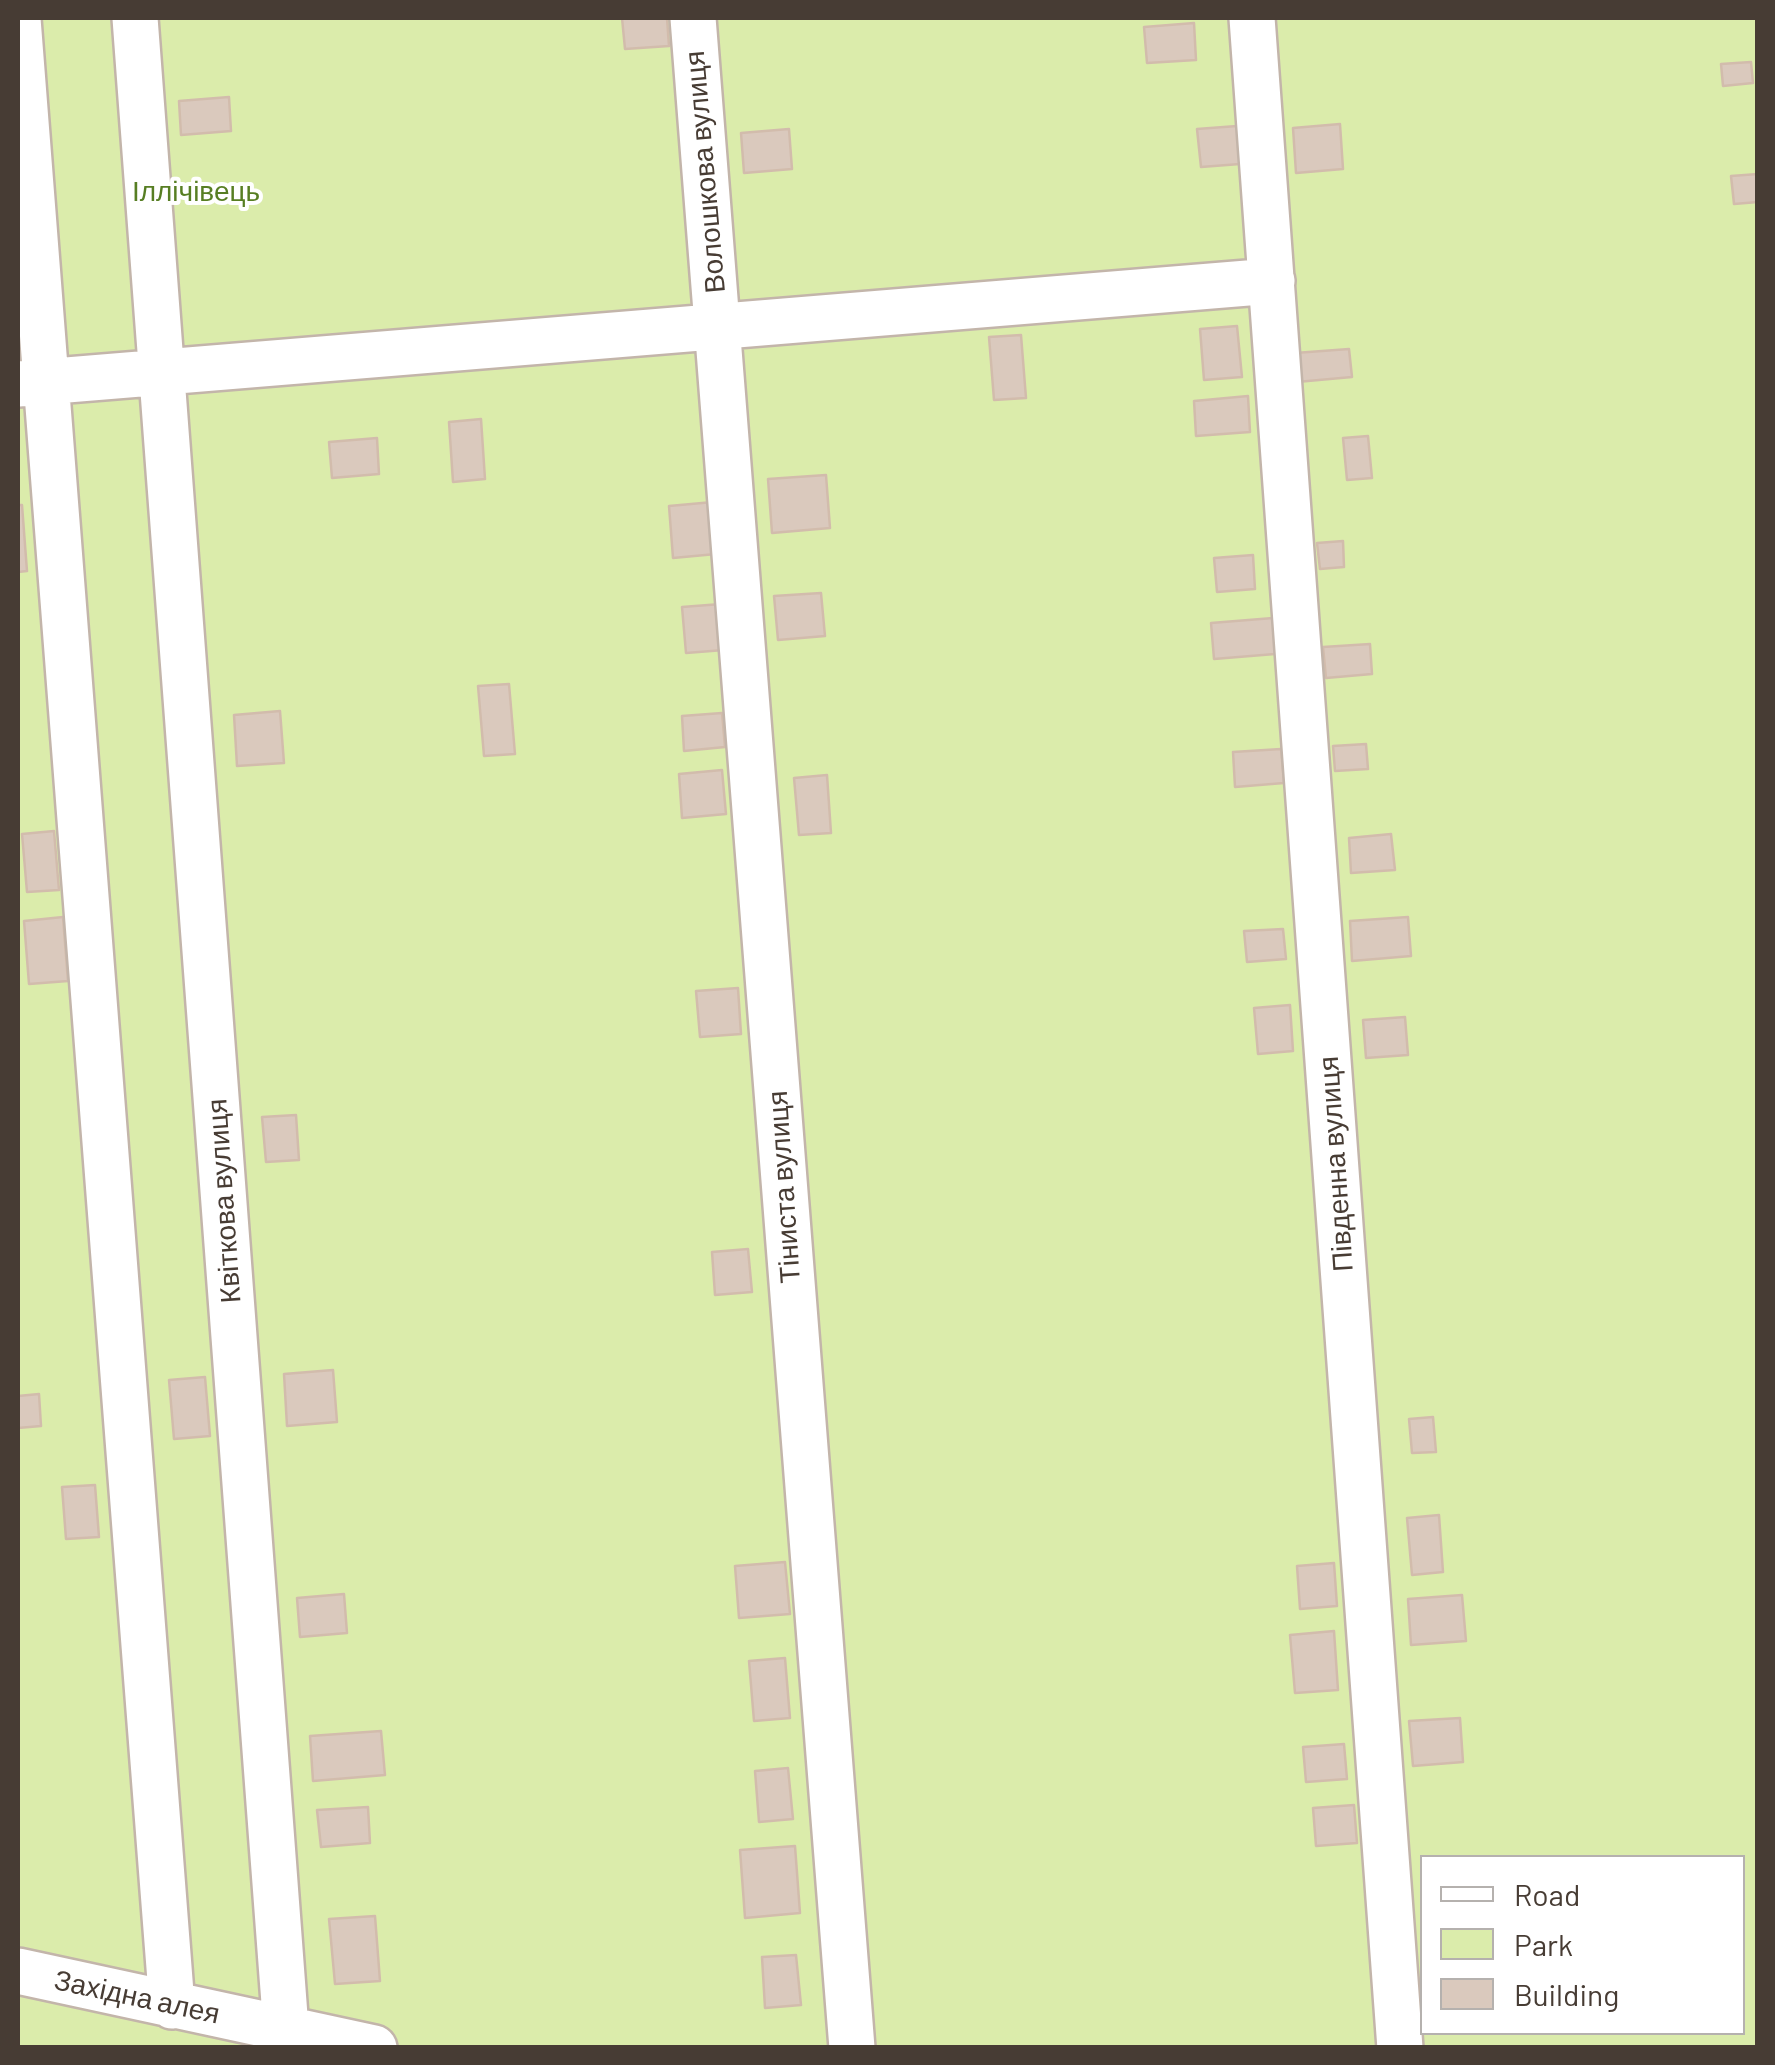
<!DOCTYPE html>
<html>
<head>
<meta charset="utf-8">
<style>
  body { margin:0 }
  #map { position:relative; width:1775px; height:2065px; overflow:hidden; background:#f4ede5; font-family:Barlow,sans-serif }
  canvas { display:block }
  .frame { position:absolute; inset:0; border:20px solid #473c34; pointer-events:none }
  .legend { position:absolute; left:1420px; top:1855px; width:325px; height:180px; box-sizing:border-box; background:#fff; border:2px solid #b5b1ae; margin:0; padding:12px 18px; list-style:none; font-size:30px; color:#473c34 }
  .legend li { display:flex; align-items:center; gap:20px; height:50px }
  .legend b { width:50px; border:2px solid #b5b1ae }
</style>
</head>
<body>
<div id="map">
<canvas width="1775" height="2065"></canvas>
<div class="frame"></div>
<ul class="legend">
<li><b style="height:12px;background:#fff"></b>Road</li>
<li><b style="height:28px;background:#dbecab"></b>Park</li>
<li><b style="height:28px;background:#dac9bd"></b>Building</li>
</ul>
</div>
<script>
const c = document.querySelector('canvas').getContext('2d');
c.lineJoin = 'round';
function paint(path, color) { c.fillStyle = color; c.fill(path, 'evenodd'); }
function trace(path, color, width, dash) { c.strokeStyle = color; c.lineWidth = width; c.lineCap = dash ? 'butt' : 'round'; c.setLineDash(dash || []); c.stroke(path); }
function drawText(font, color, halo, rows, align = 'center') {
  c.font = font + ' Barlow,sans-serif'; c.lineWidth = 8; c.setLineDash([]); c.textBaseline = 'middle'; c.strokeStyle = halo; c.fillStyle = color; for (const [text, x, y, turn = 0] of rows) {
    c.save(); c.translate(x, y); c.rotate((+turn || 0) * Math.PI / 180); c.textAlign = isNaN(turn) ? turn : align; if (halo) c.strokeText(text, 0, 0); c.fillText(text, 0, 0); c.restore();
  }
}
const green = new Path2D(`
  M18,18H1757V2047H18ZM1422,1858H1742V2032H1422Z`);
const building = new Path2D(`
  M622,18H667L669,46L625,49Z
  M1194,23L1196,60L1147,63L1144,27Z
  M1751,62L1753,83L1723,86L1721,64Z
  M229,97L231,131L181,135L179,101Z
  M1340,124L1343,169L1296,173L1293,128Z
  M1237,126L1240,164L1201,167L1197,129Z
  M789,129L792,169L744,173L741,133Z
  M1758,174V202L1734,204L1731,176Z
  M1237,326L1242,377L1204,380L1200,329Z
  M1021,335L1026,398L994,400L989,337Z
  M1349,349L1352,377L1297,382L1295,353Z
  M1248,396L1250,432L1196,436L1194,401Z
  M481,419L485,479L453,482L449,422Z
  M1368,436L1372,478L1347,480L1343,438Z
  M377,438L379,474L332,478L329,442Z
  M826,475L830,528L772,533L768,479Z
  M713,502L716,554L673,558L669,506Z
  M18,505H22L27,571L18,572Z
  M1343,541L1344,567L1320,569L1317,543Z
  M1253,555L1255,589L1217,592L1214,558Z
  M821,593L825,636L778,640L774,596Z
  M721,604L724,650L686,653L682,607Z
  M1273,618L1275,654L1214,659L1211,623Z
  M1370,644L1372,674L1326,678L1323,647Z
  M509,684L515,754L484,756L478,686Z
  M280,711L284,763L237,766L234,715Z
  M722,713L725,747L684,751L682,716Z
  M1366,744L1368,769L1335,771L1333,746Z
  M1281,749L1284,783L1235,787L1233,752Z
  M722,770L726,814L682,818L679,774Z
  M827,775L831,833L799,835L794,778Z
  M54,831L59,890L27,892L22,834Z
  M1391,834L1395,870L1351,873L1349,838Z
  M63,917L68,981L29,984L24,921Z
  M1408,917L1411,956L1352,961L1350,921Z
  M1283,929L1286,959L1247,962L1244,931Z
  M738,988L741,1034L700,1037L696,991Z
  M1290,1005L1293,1051L1258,1054L1254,1008Z
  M1405,1017L1408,1055L1366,1058L1363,1020Z
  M296,1115L299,1160L266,1162L262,1117Z
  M748,1249L752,1292L715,1295L712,1252Z
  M333,1370L337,1422L287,1426L284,1374Z
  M205,1377L210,1436L174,1439L169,1380Z
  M39,1394L41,1426L18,1428V1396Z
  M1433,1417L1436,1452L1412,1453L1409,1419Z
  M95,1485L99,1537L66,1539L62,1487Z
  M1439,1515L1443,1572L1412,1575L1407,1518Z
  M785,1562L790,1614L739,1618L735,1566Z
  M1334,1563L1337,1606L1300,1609L1297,1566Z
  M344,1594L347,1633L300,1637L297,1598Z
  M1462,1595L1466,1641L1411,1645L1408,1599Z
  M1334,1631L1338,1690L1295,1693L1290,1635Z
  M785,1658L790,1718L754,1721L749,1661Z
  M1460,1718L1463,1762L1413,1766L1409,1721Z
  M381,1731L385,1775L313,1781L310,1736Z
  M1344,1744L1347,1779L1306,1782L1303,1747Z
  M788,1768L793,1819L759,1822L755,1771Z
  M1354,1805L1357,1843L1316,1846L1313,1808Z
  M368,1807L370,1843L321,1847L317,1810Z
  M795,1846L800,1913L745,1918L740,1850Z
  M375,1916L380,1981L335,1984L329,1919Z
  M796,1955L801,2005L765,2008L762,1957Z`);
const minor = new Path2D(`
  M135,18L286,2029
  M693,18L852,2048
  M1252,18L1400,2048
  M18,19L172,2006
  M18,384L1272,281
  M18,1971L374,2048`);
const streetNames = [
  ["Волошкова вулиця",705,172,-95],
  ["Південна вулиця",1336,1164,-94],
  ["Тіниста вулиця",784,1187,-94],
  ["Квіткова вулиця",224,1201,-94],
  ["Західна алея",137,1997,12]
];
const parkNames = [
  ["Іллічівець",196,192]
];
paint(green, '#dbecab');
paint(building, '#dac9bd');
trace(building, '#d2bcac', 2.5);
trace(minor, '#c3b5aa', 50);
trace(minor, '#fff', 45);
drawText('28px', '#473c34', '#fff', streetNames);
drawText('28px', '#577e23', '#fff', parkNames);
</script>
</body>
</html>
